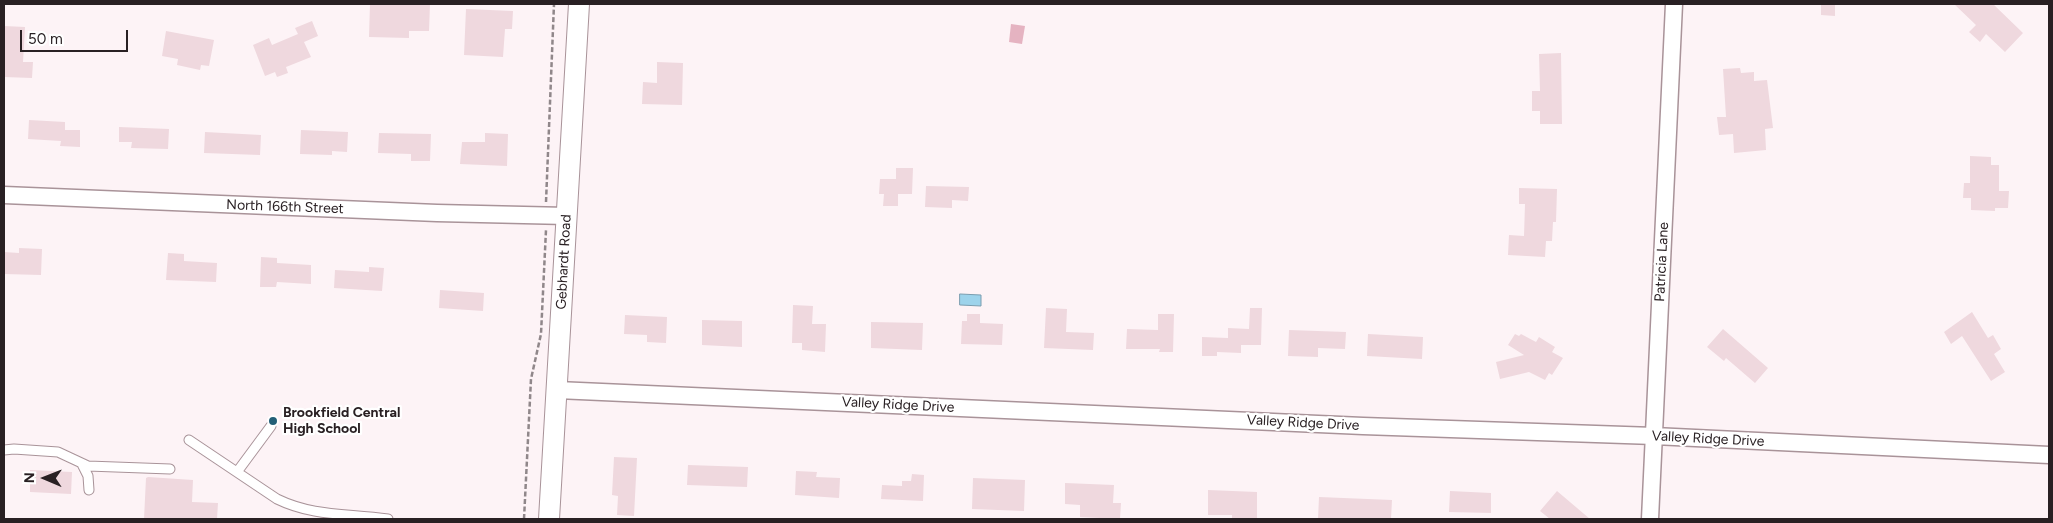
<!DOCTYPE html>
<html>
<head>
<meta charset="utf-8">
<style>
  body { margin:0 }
  #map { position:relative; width:2053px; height:523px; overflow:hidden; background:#fdf3f6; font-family:Figtree,sans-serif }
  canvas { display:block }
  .frame { position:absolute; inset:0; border:5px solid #292023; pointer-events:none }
  .north { position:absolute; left:20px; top:453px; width:50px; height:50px; -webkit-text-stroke:4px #fff; paint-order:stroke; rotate:271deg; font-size:14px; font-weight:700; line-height:20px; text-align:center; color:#292023 }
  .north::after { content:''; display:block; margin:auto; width:18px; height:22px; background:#292023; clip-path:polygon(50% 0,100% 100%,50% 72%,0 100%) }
  .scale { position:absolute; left:20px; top:30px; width:108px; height:22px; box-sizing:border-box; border:2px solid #292023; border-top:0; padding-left:6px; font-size:15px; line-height:18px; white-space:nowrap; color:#292023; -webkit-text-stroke:4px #fff; paint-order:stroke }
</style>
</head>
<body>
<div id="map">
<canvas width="2053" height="523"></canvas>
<div class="frame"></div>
<div class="north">N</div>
<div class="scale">50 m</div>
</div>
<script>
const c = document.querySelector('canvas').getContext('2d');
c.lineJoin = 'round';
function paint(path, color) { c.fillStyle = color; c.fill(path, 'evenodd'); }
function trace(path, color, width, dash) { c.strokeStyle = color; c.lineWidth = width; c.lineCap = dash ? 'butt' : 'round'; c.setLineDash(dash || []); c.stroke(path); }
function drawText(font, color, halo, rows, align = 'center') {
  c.font = font + ' Figtree,sans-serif'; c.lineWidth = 4.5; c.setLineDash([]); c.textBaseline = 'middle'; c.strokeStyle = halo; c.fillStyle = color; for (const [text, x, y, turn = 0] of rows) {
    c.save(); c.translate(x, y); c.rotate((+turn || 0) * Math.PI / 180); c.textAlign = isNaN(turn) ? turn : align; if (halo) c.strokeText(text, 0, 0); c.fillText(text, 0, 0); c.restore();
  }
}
const green = new Path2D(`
  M1011,24L1025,26L1022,44L1009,42Z`);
const water = new Path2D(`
  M960,294L981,295V306L960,305Z`);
const building = new Path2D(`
  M370,4H430L429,31H409V38L369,37Z
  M1821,4H1835V16L1821,15Z
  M1954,4H1993L2023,33L2005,52L1986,34L1980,42L1969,32L1976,25Z
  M466,9L513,11L512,29H505L503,57L464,55Z
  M312,21L318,36L304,42L311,57L286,67L288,73L277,77L275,72L265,76L253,45L269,38L272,45L298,34L295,28Z
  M4,26L25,27L23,62H33L32,78L4,77Z
  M166,31L214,40L209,66L201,65L200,70L177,65L178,59L162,56Z
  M1561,53L1562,124H1540V111H1532V91H1540L1539,54Z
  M657,62L683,63L682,105L642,104L643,82L657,83Z
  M1740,68L1741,73L1754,72V81L1767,80L1773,128L1765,129L1766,150L1734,153L1733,134L1719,135L1717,117H1726L1723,69Z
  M29,120L65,122V130H80V147L60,146L61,141L28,139Z
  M119,127L169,129L168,149L131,148L132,142H119Z
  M301,130L348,132L347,152L332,151V155L300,154Z
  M205,132L261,135L260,155L204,153Z
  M379,133L431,134L430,161H411V154L378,153Z
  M485,133L508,134L507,166L460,164L462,142H485Z
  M1970,156L1991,157V165H1999V191H2009L2008,208H1995V211L1971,210V198H1963L1964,183H1970Z
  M896,168H913L912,194H898V206H883L884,194H879L880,179H896Z
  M926,186L969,187L968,201L952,200V208L925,207Z
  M1519,188L1557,189L1556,222H1553L1552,241H1546L1545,257L1508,255L1509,235L1524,236L1525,204H1519Z
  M19,248L42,249L41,275L4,274V252L19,253Z
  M168,253L184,254V261L217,263L216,282L166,280Z
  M261,257L277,258V263L311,265V284L277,282L276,287H260Z
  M369,267L384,268L382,291L334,288L335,270L369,272Z
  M440,290L484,293L483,311L439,308Z
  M793,305L813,306L812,324H826L825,352L802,350V343H792Z
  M1046,308L1067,309L1066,332L1094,333L1093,350L1044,348Z
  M1250,308H1262L1261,345H1241V353L1217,352V356H1202V337L1228,338V328L1249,329Z
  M1972,312L1988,338L1993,335L2001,349L1994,354L2005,372L1991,381L1962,336L1951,344L1944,332Z
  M967,314H980V323L1003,324L1002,345L961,344L962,321H967Z
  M1158,314H1174L1173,352H1159L1160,349H1126L1127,329L1158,330Z
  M625,315L667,317L666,343L647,342V335L624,334Z
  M702,320L742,321V347L702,345Z
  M871,322L923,323L922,350L871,348Z
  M1723,329L1768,368L1755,383L1726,358L1724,361L1707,347Z
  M1289,330L1346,332L1345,349L1318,348V357L1288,356Z
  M1368,334L1423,337L1422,359L1367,356Z
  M1515,334L1519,336L1521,334L1536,342L1539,337L1555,347L1552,352L1563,358L1552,375L1549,373L1545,380L1529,372L1500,379L1496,362L1524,355L1508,345Z
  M614,457L637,458L634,516L617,515L618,496L612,495Z
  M688,465L748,467L747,487L687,485Z
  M30,470L72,472L71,494L30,492Z
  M796,471L817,472L816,477L840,478L839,498L795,495Z
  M912,474L924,475L923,501L881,499L882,485L902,486V481H911Z
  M148,477L193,480L192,502L218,503L217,519H144L146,478Z
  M973,478L1025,480L1024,511L972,509Z
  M1065,483L1114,485L1113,503H1121L1120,519L1080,517V505L1065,504Z
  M1208,490L1257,492V519H1232V515H1208Z
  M1450,491L1491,493V513L1449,512Z
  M1557,491L1590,519H1550L1540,511Z
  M1319,497L1392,500L1391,519H1318Z`);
const path = new Path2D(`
  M546,202L554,4
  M524,519L531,379L541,334L546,230`);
const service = new Path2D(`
  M189,440L277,499C314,517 348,513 388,519
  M4,450L14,449L58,452L88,466L170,469
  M82,464L88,476L89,490
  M237,472L271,426`);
const minor = new Path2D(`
  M4,195L437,213L567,216
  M557,390L1363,426L1654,436L2049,455
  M1650,519L1674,4`);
const tertiary = new Path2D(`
  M549,519L579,4`);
const markers = [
  [273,421,5,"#235f77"]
];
const streetNames = [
  ["North 166th Street",285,207,2],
  ["Gebhardt Road",564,262,-87],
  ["Patricia Lane",1662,262,-87],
  ["Valley Ridge Drive",898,405,3],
  ["Valley Ridge Drive",1303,423,3],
  ["Valley Ridge Drive",1708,439,3]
];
const poiNames = [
  ["Brookfield Central",283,413],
  ["High School",283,429]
];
paint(green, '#e5b3c1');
paint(water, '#9dd3eb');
trace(water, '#7a9daf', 1);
paint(building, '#efd8de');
trace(service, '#a99399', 11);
trace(minor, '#a99399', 19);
trace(tertiary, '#a99399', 22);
trace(path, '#90878a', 2.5, [5, 2.5]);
trace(service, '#fff', 9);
trace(minor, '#fff', 16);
trace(tertiary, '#fff', 20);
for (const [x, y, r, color] of markers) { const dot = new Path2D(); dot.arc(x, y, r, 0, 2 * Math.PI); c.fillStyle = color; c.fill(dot); trace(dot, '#fff', 2); }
drawText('14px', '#292023', '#fff', streetNames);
drawText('bold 14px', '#292023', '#fff', poiNames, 'left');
</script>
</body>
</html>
